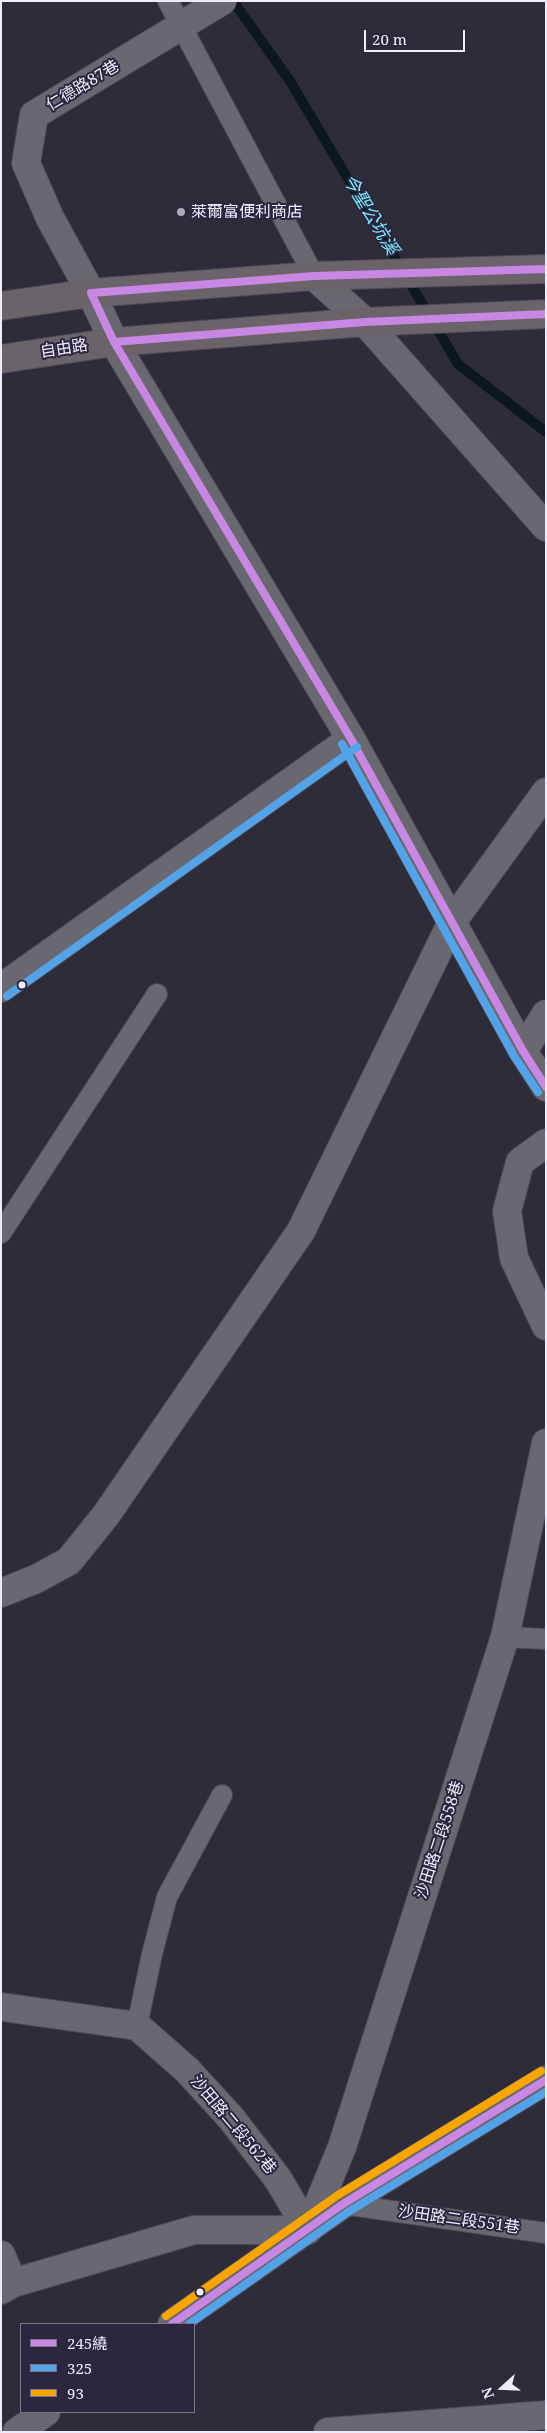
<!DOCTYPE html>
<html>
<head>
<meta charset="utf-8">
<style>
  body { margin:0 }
  #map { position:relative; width:547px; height:2433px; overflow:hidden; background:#2f2c39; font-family:"Noto Serif","Noto Sans TC",serif }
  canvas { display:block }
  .frame { position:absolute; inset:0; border:2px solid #eeecfb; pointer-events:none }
  .legend { position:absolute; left:20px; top:2323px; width:175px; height:90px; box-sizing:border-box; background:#2c273e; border:1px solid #7a768a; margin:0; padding:6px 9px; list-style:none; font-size:15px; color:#eeecfb }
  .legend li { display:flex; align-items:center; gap:10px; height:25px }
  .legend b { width:25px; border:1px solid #7a768a }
  .north { position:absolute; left:477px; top:2363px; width:50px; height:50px; -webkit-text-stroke:4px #2c273e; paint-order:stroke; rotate:250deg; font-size:14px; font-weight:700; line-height:20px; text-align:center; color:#eeecfb }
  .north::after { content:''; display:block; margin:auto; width:18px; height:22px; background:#eeecfb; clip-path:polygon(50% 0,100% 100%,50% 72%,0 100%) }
  .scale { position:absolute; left:364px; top:30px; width:101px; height:22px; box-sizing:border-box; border:2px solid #eeecfb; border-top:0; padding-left:6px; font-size:15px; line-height:18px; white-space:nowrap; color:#eeecfb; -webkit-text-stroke:4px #2c273e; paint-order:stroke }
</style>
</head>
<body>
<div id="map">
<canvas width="547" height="2433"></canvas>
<div class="frame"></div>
<ul class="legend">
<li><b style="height:6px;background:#c787e3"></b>245繞</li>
<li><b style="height:6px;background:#53a3e8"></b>325</li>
<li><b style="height:6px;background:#f7a600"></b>93</li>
</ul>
<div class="north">N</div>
<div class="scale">20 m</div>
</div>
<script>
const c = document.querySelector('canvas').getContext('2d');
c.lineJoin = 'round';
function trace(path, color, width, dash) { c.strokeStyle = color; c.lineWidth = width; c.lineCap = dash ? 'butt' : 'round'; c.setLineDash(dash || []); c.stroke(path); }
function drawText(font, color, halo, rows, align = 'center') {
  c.font = font + ' "Noto Serif","Noto Sans TC",serif'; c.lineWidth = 4; c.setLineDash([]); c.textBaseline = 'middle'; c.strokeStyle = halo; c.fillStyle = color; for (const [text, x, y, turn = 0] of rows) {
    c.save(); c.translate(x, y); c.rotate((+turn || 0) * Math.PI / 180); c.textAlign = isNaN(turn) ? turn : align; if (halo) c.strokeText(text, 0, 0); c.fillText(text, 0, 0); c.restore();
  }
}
const stream = new Path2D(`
  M233,1L290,81L458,364L546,432`);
const service = new Path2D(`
  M168,1L314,276
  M1,1233L157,994
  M505,1637L546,1639
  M137,2026L152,1954L167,1897L222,1795
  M343,2204L546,2233`);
const minor = new Path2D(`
  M222,1L34,115L26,163L50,218L91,293L114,342L351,739L523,1051L546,1087
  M314,276L365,322L546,527
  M1,988L351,739
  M523,1051L546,1014
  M546,1143L520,1162L507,1211L514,1258L546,1326
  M1,1593L36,1579L69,1561L106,1515L301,1231L452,922L546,792
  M2,2007L137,2026L187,2070L231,2118L278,2179L308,2230
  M308,2230L342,2147L505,1637L546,1443
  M1,2255L13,2283
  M1,2290L13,2283L194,2230H308
  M328,2432L546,2415`);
const tertiary = new Path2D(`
  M172,2324L343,2204L546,2080
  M17,2432L46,2412`);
const primary = new Path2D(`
  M1,306L91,293L314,276L546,269
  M1,359L114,342L365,322L546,314`);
const bus1 = new Path2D(`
  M546,269L314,276L91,293L114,342L351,739L523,1051L546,1087
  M114,342L365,322L546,314
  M172,2324L343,2204L546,2080`);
const bus2 = new Path2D(`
  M342,744L514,1056L538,1092
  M7,996L357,747
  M189,2324L348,2212L546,2092`);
const bus3 = new Path2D(`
  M166,2316L338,2195L541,2071`);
const markers = [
  [181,212,5,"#aba9b7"],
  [22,985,4.5,"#eeecfb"],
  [200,2292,4.5,"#eeecfb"]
];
const streetNames = [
  ["仁德路87巷",83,86,-31],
  ["自由路",64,349,-9],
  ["沙田路二段558巷",440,1840,-72],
  ["沙田路二段562巷",233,2125,50],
  ["沙田路二段551巷",459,2220,8]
];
const poiNames = [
  ["萊爾富便利商店",191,212]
];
const waterNames = [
  ["今聖公坑溪",370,215,59]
];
trace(stream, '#0c181b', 10);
trace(service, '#4b4954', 22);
trace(minor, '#4b4954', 30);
trace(tertiary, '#4b4954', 30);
trace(primary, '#4b4954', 30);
trace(service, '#696871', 20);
trace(minor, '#696871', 28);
trace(tertiary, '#696871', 28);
trace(primary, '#6b636a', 28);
trace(bus1, '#c787e3', 8);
trace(bus2, '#53a3e8', 8);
trace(bus3, '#f7a600', 8);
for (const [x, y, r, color] of markers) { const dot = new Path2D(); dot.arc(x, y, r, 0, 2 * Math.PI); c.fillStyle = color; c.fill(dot); trace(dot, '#2c273e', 2); }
drawText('16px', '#eeecfb', '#2c273e', streetNames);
drawText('16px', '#eeecfb', '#2c273e', poiNames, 'left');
drawText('italic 18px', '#7beafd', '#2c273e', waterNames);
</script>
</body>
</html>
